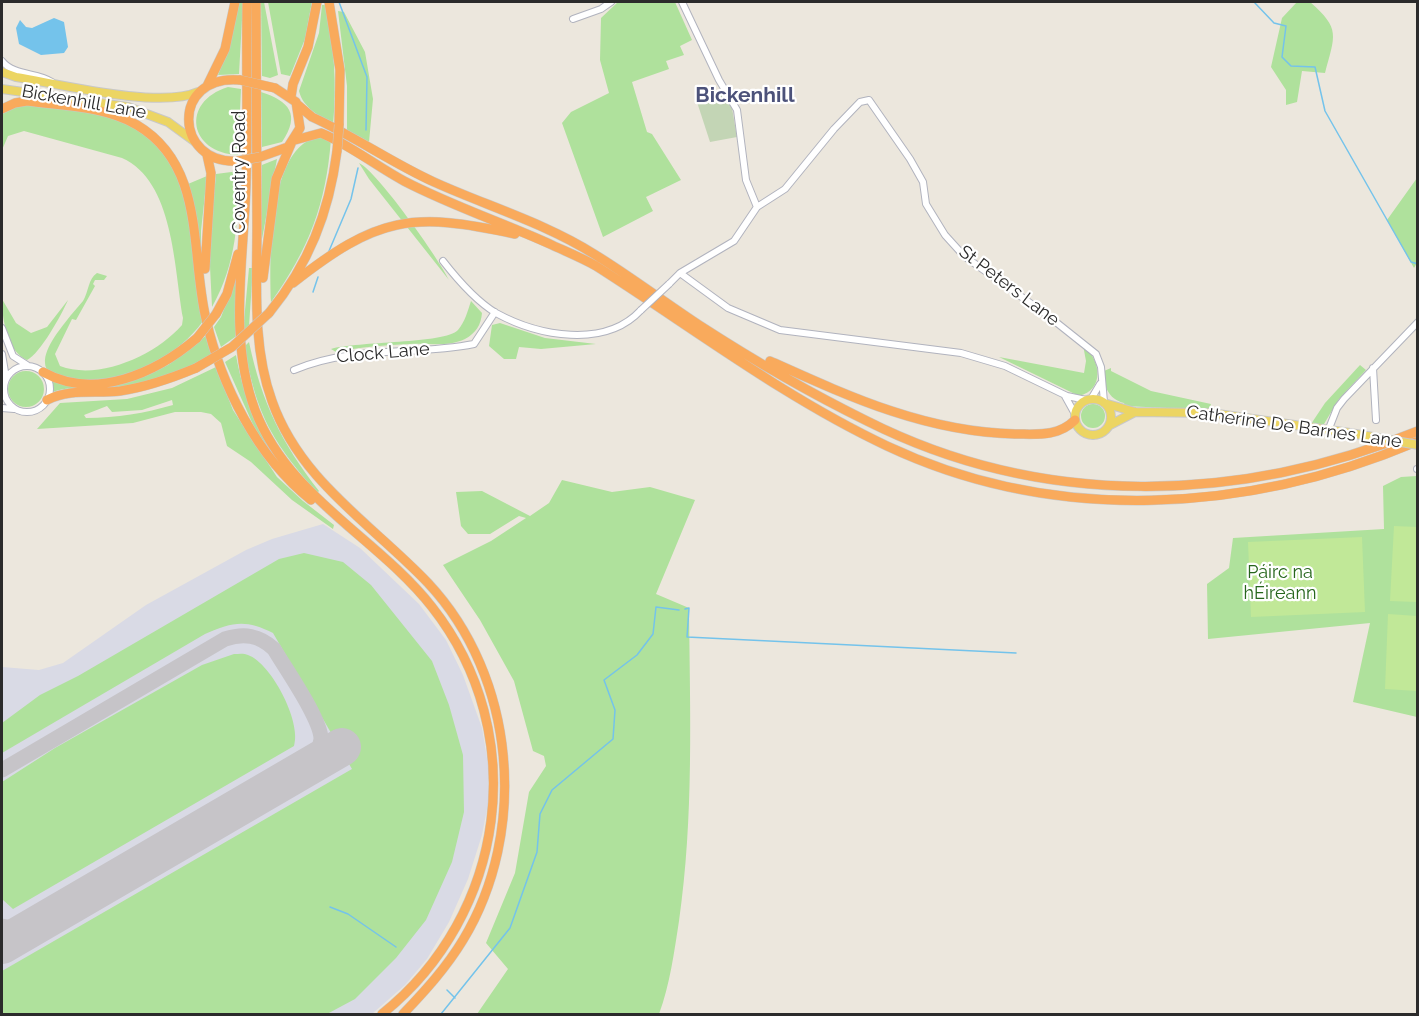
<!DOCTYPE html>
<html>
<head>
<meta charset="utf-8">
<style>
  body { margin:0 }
  #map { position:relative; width:1419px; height:1016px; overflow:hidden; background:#ece7dd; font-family:Raleway,sans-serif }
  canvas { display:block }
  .frame { position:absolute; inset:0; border:3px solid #2b2b2b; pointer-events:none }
</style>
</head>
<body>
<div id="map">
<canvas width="1419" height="1016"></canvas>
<div class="frame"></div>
</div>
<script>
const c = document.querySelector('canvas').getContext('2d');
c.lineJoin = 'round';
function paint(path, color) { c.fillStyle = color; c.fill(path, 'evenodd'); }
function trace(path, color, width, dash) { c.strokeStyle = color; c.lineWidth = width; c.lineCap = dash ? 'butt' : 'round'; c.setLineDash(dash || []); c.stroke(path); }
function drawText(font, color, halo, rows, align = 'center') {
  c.font = font + ' Raleway,sans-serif'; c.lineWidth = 4.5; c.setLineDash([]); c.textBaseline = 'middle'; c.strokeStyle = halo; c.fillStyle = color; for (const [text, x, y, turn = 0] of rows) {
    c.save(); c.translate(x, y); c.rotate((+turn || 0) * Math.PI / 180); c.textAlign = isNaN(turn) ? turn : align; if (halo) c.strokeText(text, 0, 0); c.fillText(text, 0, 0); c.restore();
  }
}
const airport = new Path2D(`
  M323,524L360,548L419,604L446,640L463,675L482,728L488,764V804L482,835L468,879L449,922L427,959L405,985L372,1014H2V667L39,670L63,663L146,605L246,550L272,539Z`);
const green = new Path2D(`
  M239,2H243L239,74L218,75L230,44Z
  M261,2H264L278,75L270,78L262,76Z
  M268,2H312L305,39L290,76L281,74Z
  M618,2H675L692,40L680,46L684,55L666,61L669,69L632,82L647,132L652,134L681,180L646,197L653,211L603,237L562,123L571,112L609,93L600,60L601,18Z
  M1297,2H1310C1341,29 1335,35 1325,73L1302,71L1297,102L1286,105V90L1271,67L1282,18Z
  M322,5H326C334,45 337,85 333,125C320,116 303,108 299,91L319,33Z
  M338,11L344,12L365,52L373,99L369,142L347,130V86Z
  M228,87L241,89L238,155C189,153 180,102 228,87Z
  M261,92C289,101 301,114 282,142L262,147Z
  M22,103C57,108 98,108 130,124C196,158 195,258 203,321C174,362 112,393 61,376C54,374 45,372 45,363C44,347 62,327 71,315C75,310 79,306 83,301C89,291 88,279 97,273L107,276L104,280H95L93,284L95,286L76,320L72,319L55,354L60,366C99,381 156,355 182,325L183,318C174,268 174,181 122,158L24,131L8,136L2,150V113Z
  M321,136L331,139C326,204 309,249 271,302C270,260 266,145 321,136Z
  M277,159L262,239V165Z
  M359,163C376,170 440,260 449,280L369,179Z
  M239,171C238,220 237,263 212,307L209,246L216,174Z
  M207,176L201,231V260L188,184Z
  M1417,178L1418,261L1414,268L1387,220Z
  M249,268H253L249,326L243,331Z
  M238,273L235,337L221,347L214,327L221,317Z
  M2,299L16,323L31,333L47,327L68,300C62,314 40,354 27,360C8,352 2,321 2,299Z
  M471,301L482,313C481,325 476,333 465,339C449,347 428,343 410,344C385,345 361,347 336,352L331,349C357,341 445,344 458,330C465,322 468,310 471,301Z
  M500,323L545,338L596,344L541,349L519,347L516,359H504L489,346L492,325Z
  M207,335L212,354C185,371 152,385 119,387C99,389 72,385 53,392V381L62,383L142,377L168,365Z
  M249,342C262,403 281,442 319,491L317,493C271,439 258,418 244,347Z
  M1083,345C1102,361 1104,390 1079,396L999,357L1084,373L1086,361Z
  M236,355C244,401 261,438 290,476L288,477L255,429L225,362Z
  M1360,365L1366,370L1339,399L1324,424H1311L1325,403Z
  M216,367L233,410L277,477L303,501L334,525L333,529L292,500L251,462L227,446L221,423L211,414L201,412H175L133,423L37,429L60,403L127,399L172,388ZM172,400L173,405C145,413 117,418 86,418L84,415L107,406L112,412L142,410Z
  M1111,368V371L1151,391L1211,404L1209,410L1125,406L1124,403C1108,399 1103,385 1104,371Z
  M8 389a18 18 0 1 1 36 0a18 18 0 1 1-36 0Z
  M1081 416a12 12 0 1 1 24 0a12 12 0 1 1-24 0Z
  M1417,476V717L1353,702L1370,623L1208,639L1207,584L1229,568L1233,538L1384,529L1383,486L1401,477Z
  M562,480L612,492L650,487L695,500L656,594L689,608C690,713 694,817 679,921C674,953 670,984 659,1014H477L508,969L486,943L515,873L529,792L546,766L544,756L533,751L514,681L480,620L443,565L491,541L526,518L519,516L490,534H468L461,526L456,492L482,491L530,516L549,503Z
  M304,553L343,562L371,585L432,661L449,705L463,755L464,812L452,862L426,920L396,958L355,999L327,1014H2V971L352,769L273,633C246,619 232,622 205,634L2,753V723L40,695L78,676L279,559Z
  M234,654C238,654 244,653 248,655C271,663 302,722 294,746L13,909L2,899V782L55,748L202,665Z`);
const cemetery = new Path2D(`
  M723,91L732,108L737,137L710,142L697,102Z`);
const pitch = new Path2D(`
  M1394,526L1417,527V602L1390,601Z
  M1362,537L1365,612L1251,617L1248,542Z
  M1388,614L1417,616V691L1385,689Z`);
const water = new Path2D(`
  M54,18L64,22L68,47L64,53L41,55L19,44L16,28L20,20L26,27L32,28Z`);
const stream = new Path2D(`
  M339,2L367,77L366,130
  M1254,2L1274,23L1286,26L1282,57L1291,66L1315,67L1325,111L1411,262L1418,264
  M329,251L351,199L358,168
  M313,292L318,277
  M685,609L689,608L687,637L1016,653
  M330,907L348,914L396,947
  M447,990L455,998
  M441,1014L510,928L537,852L540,814L552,790L613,739L615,710L604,680L637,655L653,634L656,607L679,610`);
const taxiway = new Path2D(`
  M2,770L225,639C244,633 259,635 274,649C285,668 321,719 321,739C320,752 310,761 302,770
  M2,926L23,930L36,926`);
const runway = new Path2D(`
  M2,945L342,747`);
const minor = new Path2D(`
  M682,2L719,80L737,110L746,180L757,207
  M573,19L601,9L611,2
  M2,61C14,76 37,72 52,82
  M443,261C457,279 476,301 496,313C538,336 605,349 641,310
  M680,273L734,241L757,207L785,189L834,129L860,102L869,100L910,159L923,182L926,204L945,235L964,256L1047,315L1096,354L1101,367L1104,402
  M669,284L680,273L728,308L780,330L961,353L1005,366L1067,396L1086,400
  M2,328L13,356L27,365
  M2,354L6,378
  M4 389a23 23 0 1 1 46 0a23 23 0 1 1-46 0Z
  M1373,368L1376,420
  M294,370C353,345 414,356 474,344L495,312
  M1065,396L1075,414
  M1091,399L1100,384
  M2,408L14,409
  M1328,431L1337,408L1344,399L1418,322
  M1417,469H1418`);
const major = new Path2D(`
  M2,72L16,77C59,84 160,109 198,92
  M2,89L128,107L168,122L194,141
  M1075 417a18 18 0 1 1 36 0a18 18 0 1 1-36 0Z
  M1104,403L1135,412L1211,413L1350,433
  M1110,425L1135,412`);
const highway = new Path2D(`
  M247,2C246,62 248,123 246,184C244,259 228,338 255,410C288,497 377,537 432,607C532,734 506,915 382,1014
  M256,2C256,77 257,152 257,227C257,284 252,346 272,401C300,481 372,524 428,583C516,677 529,831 463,940C446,968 425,991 403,1014
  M329,2L340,70L339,125
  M207,86L225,49L235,2
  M291,97L293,84L308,47L317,2
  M298,105L312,117C354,136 392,163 434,182C487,206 545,223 594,254C630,276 664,302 699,325C753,360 810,393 867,421C1042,509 1239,504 1418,431
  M2,109L15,103L27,101C64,106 104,106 137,125C206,166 190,252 206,319C221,385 257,457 311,500
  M295,140L321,133C350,145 376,166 404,181C452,206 504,223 552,245C567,252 582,258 596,266C692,327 783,397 887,446C1055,525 1248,513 1416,442
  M260,157L288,147L300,128L296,102L275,88
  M238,161C174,165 170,74 240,80
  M205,269L211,173L207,155
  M263,278L276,179L291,144
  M293,283C377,217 411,211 515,234
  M269,313C309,264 329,213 337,151
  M216,314L227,294L238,254
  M770,361C850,397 926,432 1015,434C1037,434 1058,437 1075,420
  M43,372C95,401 156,373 197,338
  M47,400C70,388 96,394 120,391C147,387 172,378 196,368`);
const minorBridge = new Path2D(`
  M641,310L669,284`);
const majorBridge = new Path2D(`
  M1350,433L1418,445`);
const highwayBridge = new Path2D(`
  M240,80L275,88
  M337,151L339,125
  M238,161L260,157
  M197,338L216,314
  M196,368L232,347L269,313`);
const streetNames = [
  ["Bickenhill Lane",84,102,10],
  ["Coventry Road",240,172,-90],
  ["St Peters Lane",1009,286,37],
  ["Clock Lane",383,353,-5],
  ["Catherine De Barnes Lane",1294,427,8]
];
const parkNames = [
  ["Páirc na",1280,573],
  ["hÉireann",1280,594]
];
const quarterNames = [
  ["Bickenhill",745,96]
];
paint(airport, '#d9dae5');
paint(green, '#afe19c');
paint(cemetery, '#c3d5b5');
paint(pitch, '#c1e898');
paint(water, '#74c3eb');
trace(stream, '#74c3eb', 1.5);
trace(taxiway, '#c6c4c8', 15);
trace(runway, '#c6c4c8', 38);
trace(minor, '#b1b3be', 8);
trace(major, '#c8c8c8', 10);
trace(highway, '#c8c8c8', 10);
trace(minor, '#fff', 6);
trace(major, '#ecd563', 8);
trace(highway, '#f9aa5c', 9);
trace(minorBridge, '#b1b3be', 8, []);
trace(majorBridge, '#c8c8c8', 10, []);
trace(highwayBridge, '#c8c8c8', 10, []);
trace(minorBridge, '#fff', 6);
trace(majorBridge, '#ecd563', 8);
trace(highwayBridge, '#f9aa5c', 9);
drawText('18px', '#2b2b2b', '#fff', streetNames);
drawText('18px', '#27661d', '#fff', parkNames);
drawText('bold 21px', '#4c527a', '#fff', quarterNames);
</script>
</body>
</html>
